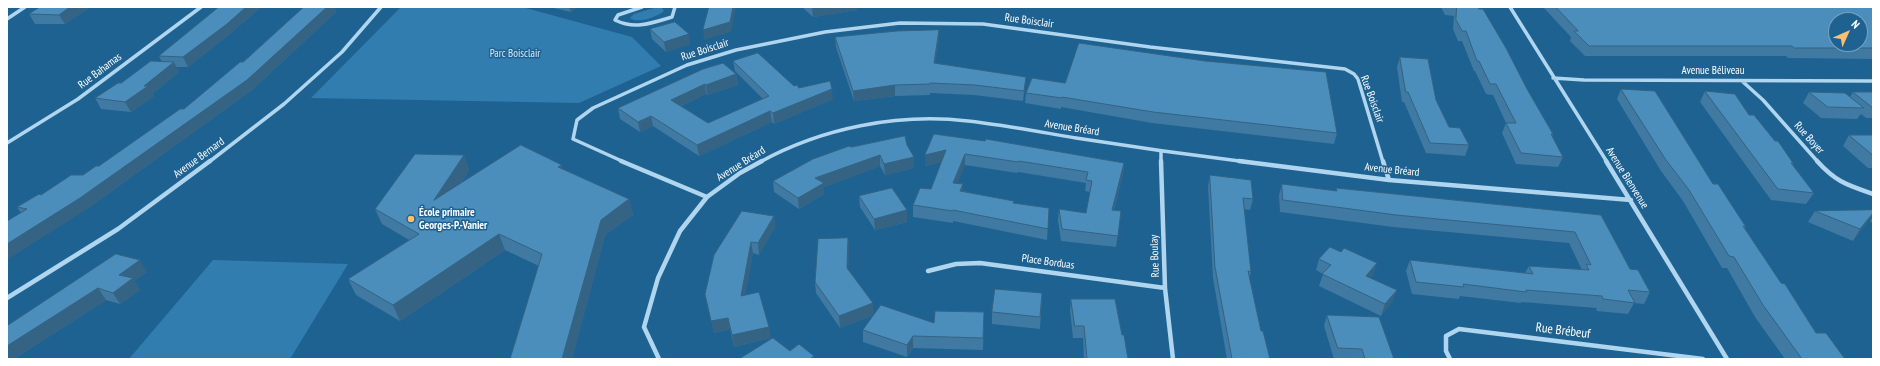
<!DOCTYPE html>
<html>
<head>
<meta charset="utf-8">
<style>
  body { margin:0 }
  #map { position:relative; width:1880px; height:366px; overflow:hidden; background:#1e6292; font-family:"PT Sans Narrow",sans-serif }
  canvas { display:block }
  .frame { position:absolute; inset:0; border:8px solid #fff; pointer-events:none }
  .north { position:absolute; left:1828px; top:12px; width:40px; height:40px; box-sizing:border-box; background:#1e6292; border:1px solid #78a1be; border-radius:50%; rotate:45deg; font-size:11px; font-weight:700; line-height:16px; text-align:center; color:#fff }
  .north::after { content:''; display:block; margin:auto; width:14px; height:18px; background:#fcbf6f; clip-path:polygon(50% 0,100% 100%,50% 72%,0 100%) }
</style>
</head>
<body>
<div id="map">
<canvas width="1880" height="366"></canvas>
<div class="frame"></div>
<div class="north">N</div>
</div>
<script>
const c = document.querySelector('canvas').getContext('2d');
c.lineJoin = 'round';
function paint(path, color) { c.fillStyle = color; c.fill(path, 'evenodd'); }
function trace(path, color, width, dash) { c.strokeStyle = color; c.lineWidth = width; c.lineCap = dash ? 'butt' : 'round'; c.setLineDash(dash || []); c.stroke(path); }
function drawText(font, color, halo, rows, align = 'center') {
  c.font = font + ' "PT Sans Narrow",sans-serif'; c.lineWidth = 3; c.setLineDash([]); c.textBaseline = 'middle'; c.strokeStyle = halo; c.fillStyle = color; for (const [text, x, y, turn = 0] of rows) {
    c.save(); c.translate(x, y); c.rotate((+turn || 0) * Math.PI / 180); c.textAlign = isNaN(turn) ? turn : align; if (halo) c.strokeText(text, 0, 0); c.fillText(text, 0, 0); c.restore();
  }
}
const green = new Path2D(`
  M401,7H522L632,37L661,66L579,103L311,98Z
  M654,8H662L664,11C657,17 638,24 630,18L634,14Z
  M213,260L348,264L290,359H129Z`);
const minorFar1 = new Path2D(`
  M642,7L618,15L615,20C635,30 652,23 672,17L675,7
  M1510,7L1607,162
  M7,19L25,7
  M1553,78L1584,80L1873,81
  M1742,81L1763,100L1818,162
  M7,143L78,99L201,7
  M1161,151V162
  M209,162L284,104L342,52L381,7
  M624,162L573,139L577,120L593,108L687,65L736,50L825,32L900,23L983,24L1150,47L1345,69L1354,74L1358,79L1383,162
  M760,162C822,128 897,113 968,121C1004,125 1040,132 1076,138C1133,147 1190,155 1247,162`);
const minor = new Path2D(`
  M621,161L707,197
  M1161,161L1165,288L1173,359
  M1239,161L1389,180L1631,200
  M1383,161L1389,180
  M1606,161L1727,359
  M1817,161C1836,182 1847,185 1873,194
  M928,271L956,264L980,263L1165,288
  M7,298L118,229L210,161
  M659,359L644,327L658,278L680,231L707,197L740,173L762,161
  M1450,359L1446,351V336L1459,329L1703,359`);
const wall = new Path2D(`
  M40,7H90L65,24H35L29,14Z
  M219,7H258L259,9L231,33L188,67H176L179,72L152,94L154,96L131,112L101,109L95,98L121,83L162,62L159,56Z
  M304,7H334L336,12L252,90L87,209L21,213L17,207L83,175L99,166L184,109L243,62Z
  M549,7H579L571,12Z
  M802,7H857V10L813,17Z
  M926,7H950L926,8Z
  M1441,7H1478L1553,134L1552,137L1563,157L1558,167L1516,164L1502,133L1506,123L1493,95L1486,94L1475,71H1474L1462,41H1458L1453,29L1454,16L1445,15Z
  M1543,7H1873V59L1788,58L1786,56H1585L1570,41L1571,37Z
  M650,29L690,44L666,52L652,39Z
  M835,37L939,40L935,63L1025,88L1023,101L974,95L930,93V95L895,96L854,101L836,47Z
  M1400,57L1436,100L1449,127L1469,145L1465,156L1426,153L1404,102H1402L1397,67Z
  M733,61L794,86L833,99L774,124L772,122L699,156L653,126L640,132L620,119L618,108L736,74L738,85L707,95L706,94L681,106L708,123L763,99L735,71Z
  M1032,78L1337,133L1334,144L1152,123L1061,107V109L1025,103L1026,93Z
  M1621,89L1713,184L1746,227L1744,229L1781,283L1816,333L1845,359H1785L1755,317L1727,268H1722L1683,201L1661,171L1617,99Z
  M1705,91L1749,115L1793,163V165L1814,193L1806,204L1771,200L1700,102Z
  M1809,92L1850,97L1853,92H1873V118H1866L1861,114L1857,119L1821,118L1803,103Z
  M934,134L1124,163L1123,174L1114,210L1121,211L1116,247L1061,241L1058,220L1059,209L1086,213L1090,192L1085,191L1086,183L1018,172L1017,173L965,165L957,183L963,184V191L1014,203L1049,208L1047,240L953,221V223L913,217V205L931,189L942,162L925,166Z
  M1849,135H1873V168H1868L1843,146Z
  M907,145L914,157V168L885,175L880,166L824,187V194L799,209L774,192L773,181L851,147Z
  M464,155L469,170L461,183L563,169L629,199L633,215L605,235L572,359H510L539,266L505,250L400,321L356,295L348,279L409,240L382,224L375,209Z
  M1210,175L1253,199L1250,210L1244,209L1251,272L1249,278L1261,331L1270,359H1227L1213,278L1208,186Z
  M1282,184L1336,191V188L1601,215L1630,269L1650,292L1644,304L1634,303L1628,314L1597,311L1596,308L1522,302L1521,303L1460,296L1459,299L1412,294L1406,271L1410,260L1525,273L1529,266L1582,270L1569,243L1393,227L1280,212L1279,195Z
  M859,196L907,222L875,230L860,207Z
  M1873,210V214L1853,241L1808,222L1815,211Z
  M774,216L775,227L759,255L753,253L745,295L769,327L770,338L734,347L730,329L714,333L705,294Z
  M1873,217V224L1870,221Z
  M848,238L849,250L848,270L874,315L840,328L816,293L815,282Z
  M1341,252L1377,263L1373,275L1370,278L1397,290L1392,302L1381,316L1319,286L1323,274L1316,270L1319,259Z
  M116,254L147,272L134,281L140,290L120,304L106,300L14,359H7Z
  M1042,293L1040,329L992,324V312Z
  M1071,299L1122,335L1128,359H1084L1083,338H1073L1070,310Z
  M984,312L983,350L913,348L907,357L863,342V330L934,323Z
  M1327,315L1394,359H1396H1334L1324,326Z`);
const shadedWall = new Path2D(`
  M70,7H90L65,24L59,15Z
  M246,7H258L259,9L231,33L188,67L183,57Z
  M327,7H334L336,12L252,90L87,209L7,260V244Z
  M569,7H579L571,12Z
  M733,7H736L731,32L704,40L703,30Z
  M812,7H857V10L813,17Z
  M939,30V40L934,73V63Z
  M689,34L690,44L666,52L664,42Z
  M174,62L179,72L152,94L154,96L131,112L125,102L144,86Z
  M736,74L738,85L707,95L706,85Z
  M1026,77L1025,88L1023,101L1024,91Z
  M705,84L706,94L672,110L671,100Z
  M895,85V96L854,101L853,91Z
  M832,89L833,99L774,124L773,113Z
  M770,111L772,122L699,156L697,145Z
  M651,116L653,126L640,132L638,122Z
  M946,150V161L925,166V155Z
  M965,154V165L953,194V183Z
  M464,155L469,170L440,215L434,200Z
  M880,155V166L824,187V194L799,209L798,198L815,178Z
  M914,157V168L885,175L884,164Z
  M1124,163L1123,174L1111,221L1112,210Z
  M562,165L566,180L558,167Z
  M963,184V195L960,191Z
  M629,199L633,215L605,235L572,359H562L601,220Z
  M907,210V222L875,230L874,219Z
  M1873,213L1868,221L1853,241L1860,229Z
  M774,216L775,227L759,255L758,243Z
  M499,234L505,250L400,321L393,305Z
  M848,238L849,250L848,279L847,268Z
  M751,242L753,253L743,307L741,296Z
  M140,260L147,272L134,281L140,290L120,304L113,293L119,275Z
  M1377,263L1373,275L1362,288L1366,276Z
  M98,288L106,300L14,359H7V346Z
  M1397,290L1392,302L1381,316L1385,304Z
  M873,303L874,315L840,328L839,316Z
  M728,318L730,329L714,333L711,321Z
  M769,327L770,338L734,347L732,335Z
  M913,336V348L907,357V345Z
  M814,356V359H810Z`);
const building = new Path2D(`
  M40,7H70L59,15L29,14Z
  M219,7H246L227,24L183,57L159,56Z
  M304,7H327L247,80L80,198L7,244V221L27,209L17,207L39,194L41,195L71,175H83L96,166H99L180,109H184L240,62H243Z
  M709,7H733L730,22L703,30Z
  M1457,7H1478L1479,9H1483L1506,48L1527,89L1553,134H1551L1563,157L1521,153L1506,123H1516L1496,84H1490L1479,61H1477L1466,31H1462L1456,20Z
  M1556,7H1873V48H1794L1792,46H1589L1574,31H1578ZM1836,20H1860V44H1836Z
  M675,22L689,34L664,42L650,29Z
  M939,30L934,63L1026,77L1024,91L975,85L930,83V84L895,85L853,91L835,37L897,31Z
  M1079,43L1205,61L1326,72L1337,133L1153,112L1062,97V98L1026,93L1032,78L1065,83Z
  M758,53L794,86L797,85L799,88L830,81L832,89L773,113L770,111L697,145L651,116L638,122L618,108L703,69L723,63L736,74L706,85L705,84L671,100L708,123L769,96L733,61Z
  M1400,57L1428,59L1436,100L1449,127L1460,128L1469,145L1430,143L1408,92H1406Z
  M151,61L174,62L144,86H148L125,102L95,98L118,83H121Z
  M1621,89L1655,91L1713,184H1718L1746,227L1743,226L1781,283L1785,284L1816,333H1826L1845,359H1802L1763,305L1734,257L1729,256L1689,190L1666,160Z
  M1705,91L1735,94L1749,115H1754L1775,141H1778L1793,163H1791L1814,193L1778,189Z
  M1809,92L1845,93L1864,108L1828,107Z
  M1853,92H1873V107H1872Z
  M934,134L985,141L986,139L1124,163L1112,210L1121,211L1118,236L1062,229L1059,209L1086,213L1092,181L1086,180L1088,172L1019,161L1018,162L965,154L953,183L963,184L960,191L1014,201L1013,203L1049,208L1048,229L953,210V211L913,205L920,188L931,189L946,150L925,155Z
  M1849,135H1873V155Z
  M905,136L907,145L914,157L884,164L880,155L815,178L824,183L798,198L773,181L813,159L849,146L851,147Z
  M521,145L562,165L558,167L629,199L601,220L562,359H510L542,254L499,234L393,305L348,279L419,234L375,209L415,154L464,155L434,200Z
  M1210,175L1251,180L1253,199L1243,198L1251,272L1248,271L1261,331H1263L1270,359H1232L1215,267Z
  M1282,184L1337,191L1336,188L1601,215L1630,269L1638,270L1650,292L1628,290L1635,303L1603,299L1602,296L1526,290V292L1463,284L1464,287L1416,282L1410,260L1533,274L1529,266L1589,270L1586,264L1591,265L1575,232L1396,215L1283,200Z
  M892,188L907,210L874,219L859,196Z
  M1873,210V213L1860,229L1815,211Z
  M742,211L774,216L758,243L751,242L741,296L759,292L769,327L732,335L728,318L711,321L705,294L714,255Z
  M848,238L847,268L873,303L839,316L815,282L818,239Z
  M1330,247L1341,252L1344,248L1377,263L1366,276L1397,290L1385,304L1322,274L1331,265L1319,259Z
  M116,254L140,260L119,275L133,278L113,293L98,288L7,346V326Z
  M995,289L1042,293L1040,317L992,312Z
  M1071,299H1115L1122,335H1124L1128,359H1087L1084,326H1075Z
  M881,305L934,323L935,311L984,312L983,338L913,336L907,345L863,330Z
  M1327,315L1379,317L1394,359H1396H1365L1362,349L1338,348Z
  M773,338L790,351L799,344L814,356L810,359H742L741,358Z`);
const markers = [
  [411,219,4,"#fcbf6f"]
];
const streetNames = [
  ["Rue Boisclair",1029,21,8],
  ["Rue Boisclair",705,50,-18],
  ["Rue Bahamas",100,71,-37],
  ["Avenue Béliveau",1713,71],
  ["Rue Boisclair",1372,99,70],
  ["Avenue Bréard",1072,128,9],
  ["Rue Boyer",1809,138,48],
  ["Avenue Bernard",199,158,-36],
  ["Avenue Bréard",741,164,-32],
  ["Avenue Bréard",1392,170,6],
  ["Avenue Bienvenue",1627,178,58],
  ["Rue Boulay",1155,256,-92],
  ["Place Borduas",1048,262,8]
];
const parkNames = [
  ["Parc Boisclair",515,54]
];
const poiNames = [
  ["École primaire",419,213],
  ["Georges-P.-Vanier",419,226]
];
const nearStreetnames = [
  ["Rue Brébeuf",1563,331,7]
];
paint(green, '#327db0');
trace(minorFar1, '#b0d5ee', 3.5);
trace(minor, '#b0d5ee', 4.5);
paint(wall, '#4079a1');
paint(shadedWall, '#346383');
paint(building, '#4b8dbb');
trace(building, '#346383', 1);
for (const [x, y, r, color] of markers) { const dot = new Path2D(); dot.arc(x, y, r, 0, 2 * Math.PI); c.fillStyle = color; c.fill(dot); trace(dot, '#1e6292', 1.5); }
drawText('11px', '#fff', '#1e6292', streetNames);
drawText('11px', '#d6ebfa', '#1e6292', parkNames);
drawText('bold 11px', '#fff', '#1e6292', poiNames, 'left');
drawText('13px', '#fff', '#1e6292', nearStreetnames);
</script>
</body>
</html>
